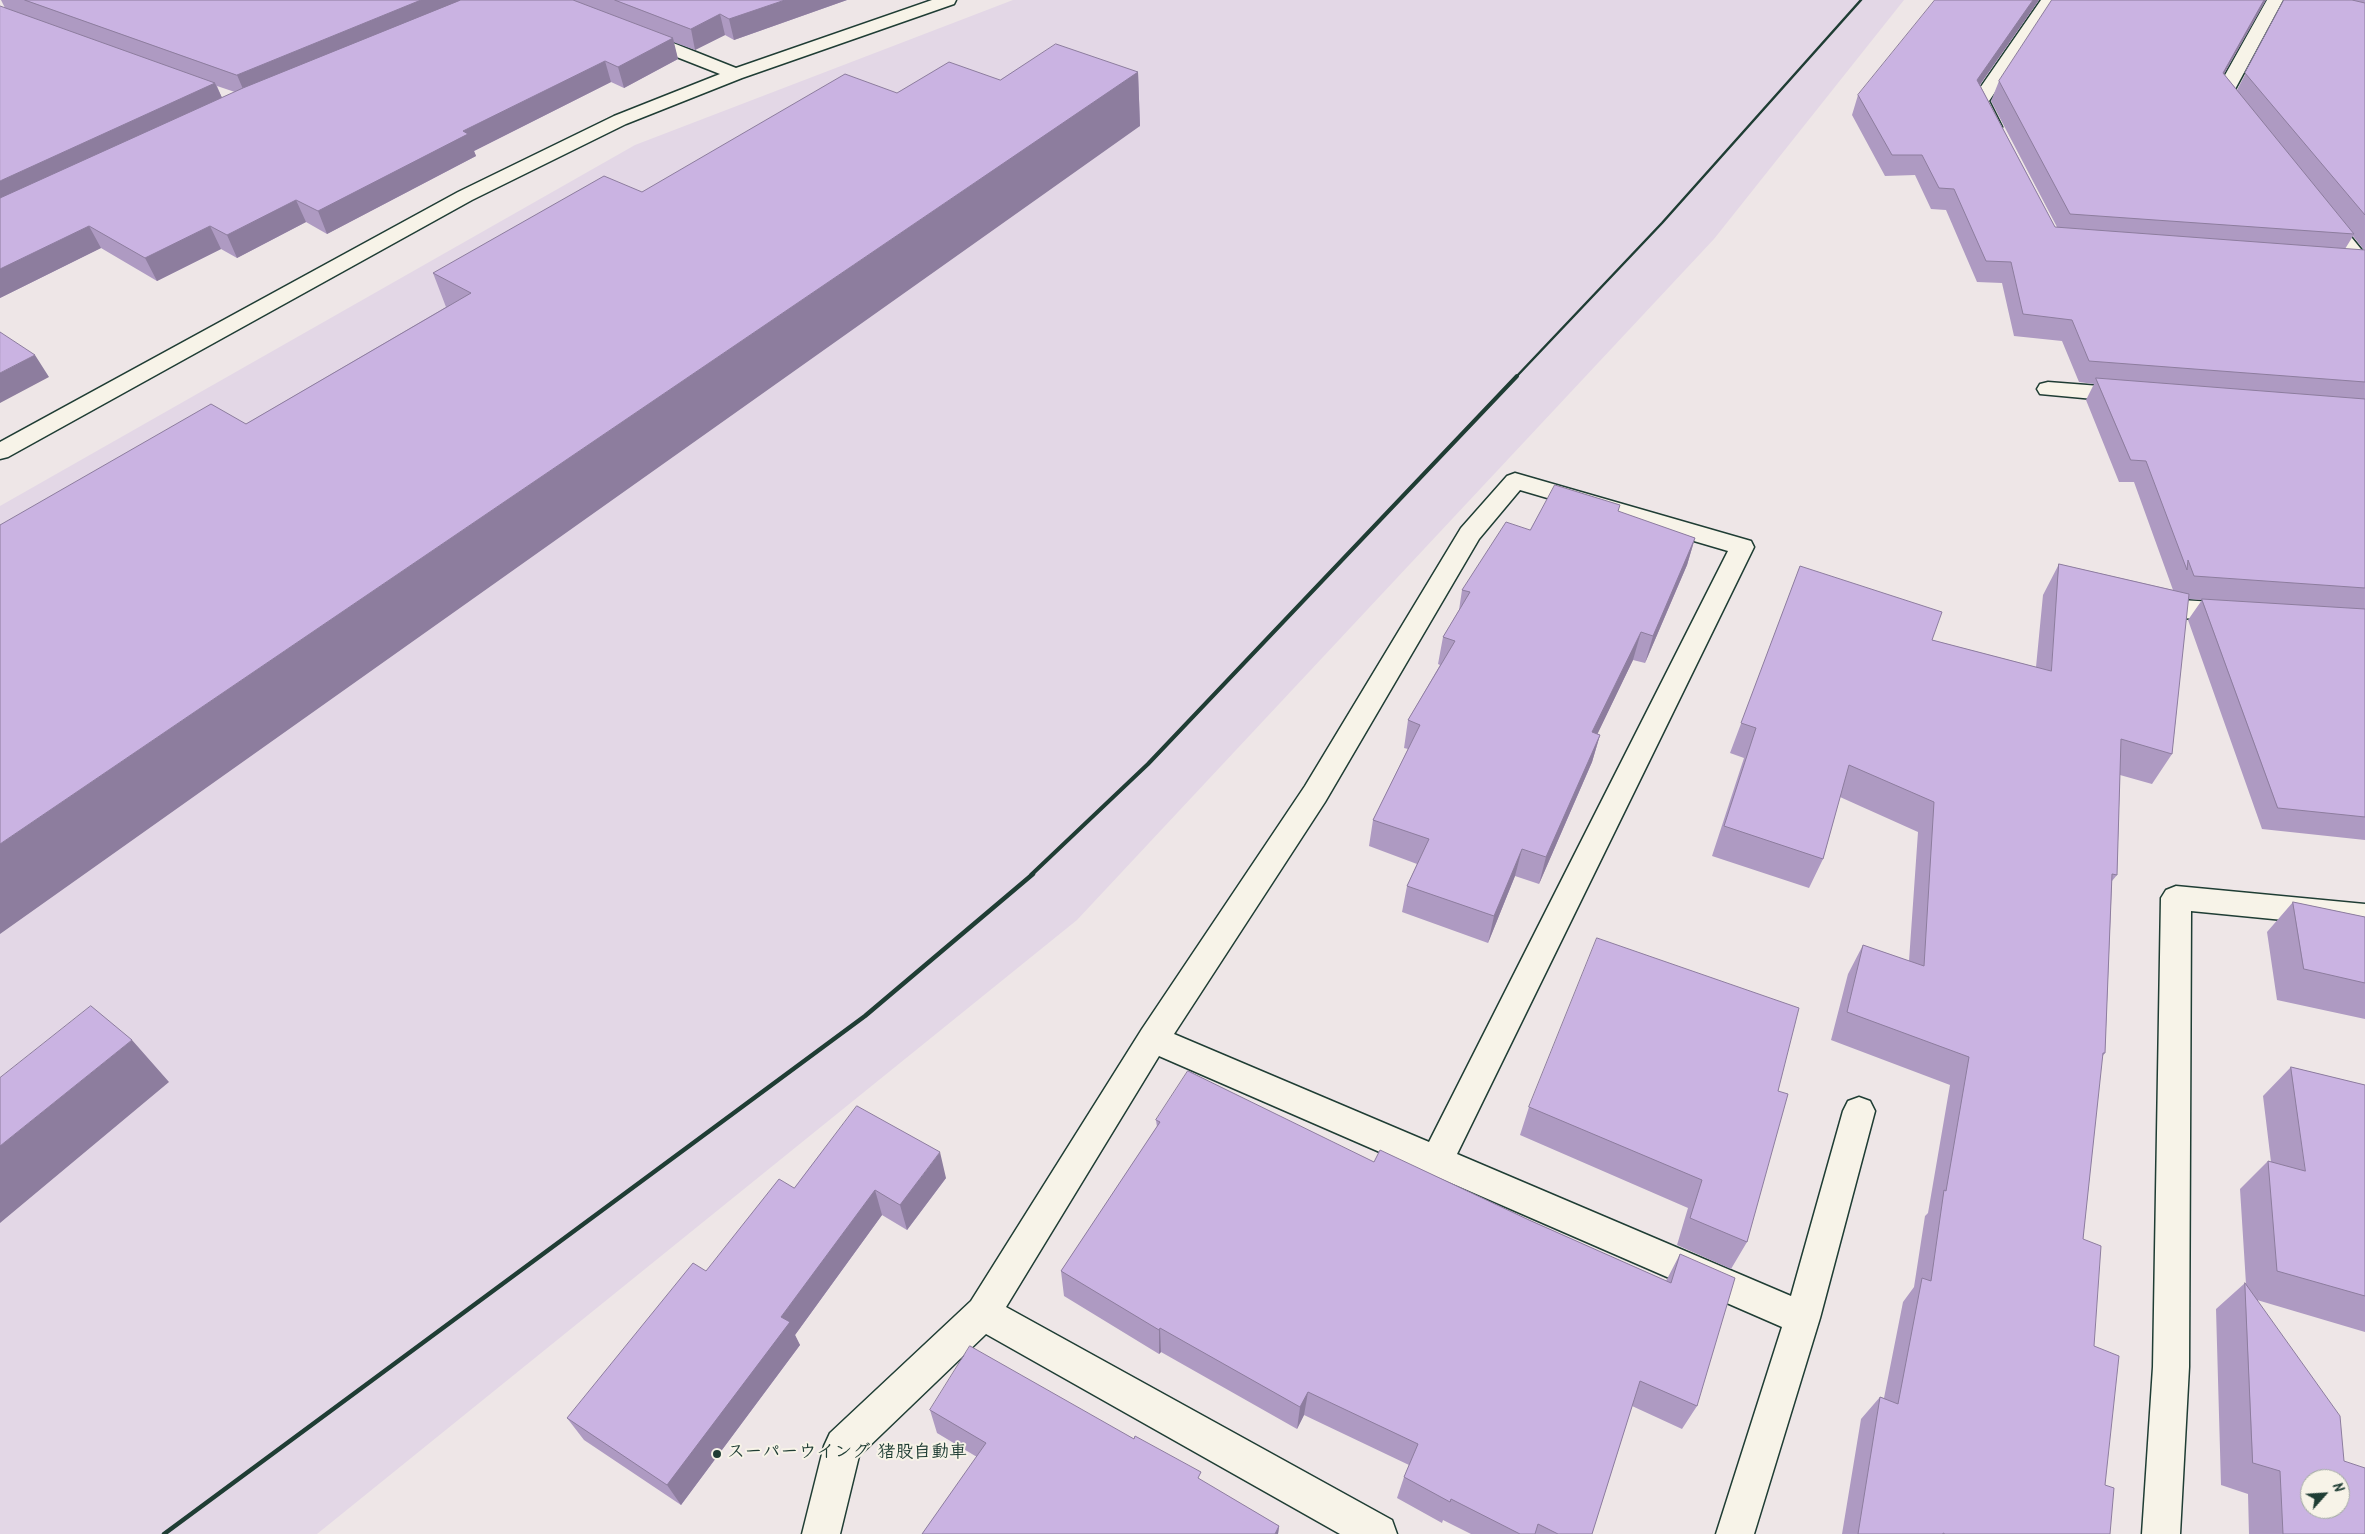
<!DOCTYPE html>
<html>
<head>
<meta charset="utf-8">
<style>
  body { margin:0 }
  #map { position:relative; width:2365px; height:1534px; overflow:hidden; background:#eee6e7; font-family:Kalam,sans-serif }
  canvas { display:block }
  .north { position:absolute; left:2300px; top:1469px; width:50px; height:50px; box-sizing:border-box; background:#f7f3e8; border:1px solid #a1aaa0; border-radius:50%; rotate:64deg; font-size:14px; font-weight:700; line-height:20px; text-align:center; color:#1f3d34 }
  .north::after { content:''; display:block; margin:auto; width:18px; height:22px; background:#1f3d34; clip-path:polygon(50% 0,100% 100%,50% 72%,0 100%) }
</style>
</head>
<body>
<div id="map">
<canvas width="2365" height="1534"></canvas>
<div class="north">N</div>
</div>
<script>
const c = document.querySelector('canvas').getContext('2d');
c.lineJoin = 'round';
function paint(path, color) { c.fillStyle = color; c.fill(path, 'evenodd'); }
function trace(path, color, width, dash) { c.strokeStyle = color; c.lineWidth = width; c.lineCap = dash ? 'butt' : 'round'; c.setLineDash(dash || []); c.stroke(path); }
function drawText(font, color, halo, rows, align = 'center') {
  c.font = font + ' Kalam,"Klee One",sans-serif'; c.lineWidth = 4; c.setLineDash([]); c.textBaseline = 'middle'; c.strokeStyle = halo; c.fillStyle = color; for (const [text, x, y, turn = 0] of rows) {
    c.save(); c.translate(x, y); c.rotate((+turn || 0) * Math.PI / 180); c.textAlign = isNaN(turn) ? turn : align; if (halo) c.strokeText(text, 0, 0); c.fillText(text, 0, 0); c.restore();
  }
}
const built = new Path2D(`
  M1013,0H1904L1714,239L1077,920L317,1534H0V506L635,145Z`);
const minor = new Path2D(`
  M932,0H956L954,4L742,78L626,124L472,200L8,457L0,459V442L458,192L614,116L720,74L636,41L633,37L636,33H648L736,68Z
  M2041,0H2057L1989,101L2002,127L1999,131H1987L1971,101Z
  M2267,0H2283L2233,93L2248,112L2245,116H2233L2215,93Z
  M2323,209L2330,211L2365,254V273L2358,271L2313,215L2316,211Z
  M2048,382L2126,388L2134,390L2137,395L2134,400L2126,402L2040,394L2037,389L2040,384Z
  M1515,473L1751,541L1754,547L1457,1154L1791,1296L1843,1111L1848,1101L1859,1097L1870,1101L1875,1111L1820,1318L1754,1534H1716L1782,1327L1159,1056L1006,1307L1392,1520L1397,1534H1340L986,1334L859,1456L840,1534H802L824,1446L830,1433L971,1301L1142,1029L1305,786L1461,528L1507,476ZM1520,490L1728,551L1429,1142L1174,1034L1325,802L1479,539Z
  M2164,599L2232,603L2241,606L2245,612L2241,618L2232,621L2164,617L2155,614L2151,608L2155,602Z
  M2176,886L2365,904V928L2191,911L2189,1367L2180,1534H2142L2153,1367L2161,898L2166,890Z`);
const railFar2 = new Path2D(`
  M1516,377L1662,223L1861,0`);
const railFar1 = new Path2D(`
  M1031,875L1148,764L1517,376`);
const rail = new Path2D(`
  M164,1534L865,1016L1033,874`);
const wall = new Path2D(`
  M1,0H847L734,40L725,35L695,50L673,42L678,59L624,88L611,82L474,151L476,156L327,234L306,222L237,258L221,249L157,281L101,248L0,298L5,8ZM217,86L235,92L222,98Z
  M2039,0L1980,85L2055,227H2057L1991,101L1999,81L2052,0H2266L2224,74L2237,90L2284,0H2365V840L2262,829L2188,620L2202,600L2188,599L2172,754L2152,784L2120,775L2117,875L2112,881L2105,1053L2102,1057L2083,1239L2094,1346L2105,1485L2110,1534H1842L1861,1419L1880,1397L1884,1398L1903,1302L1914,1287L1925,1216L1928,1213L1950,1085L1831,1040L1848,974L1863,945L1909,961L1918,832L1840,797L1823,859L1809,888L1712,856L1744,758L1730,753L1800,566L1932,640L2036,667L2043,595L2059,564L2173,590L2134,482H2119L2086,400L2094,384L2079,382L2062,341L2014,336L2002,283L1977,282L1946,210L1931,209L1915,175L1885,176L1852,115L1858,95ZM2353,236L2364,250L2345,249Z
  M1138,72L1140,126L246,424L446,307L433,273L897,93L1000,80Z
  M1619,512L1695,538L1687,565L1645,663L1633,660L1597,734L1600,735L1592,762L1539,884L1515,876L1488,943L1402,912L1407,886L1417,864L1369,846L1373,820L1408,749L1404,748L1408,720L1440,665L1438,664L1443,637L1459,610L1462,590L1530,530Z
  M2293,902L2365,917V1019L2277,1000L2267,932Z
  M2291,1067L2365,1085V1332L2257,1300L2344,1461L2365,1534H2249L2248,1494L2221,1485L2216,1309L2245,1283L2246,1284L2240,1189L2268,1161L2271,1162L2263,1096Z
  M1778,1091L1747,1242L1731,1269L1677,1245L1688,1208L1520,1135L1529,1107Z
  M1156,1120L1374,1162L1529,1220L1666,1281L1680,1254L1697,1406L1682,1429L1632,1406L1592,1534H1471L1443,1520L1442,1523L1397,1498L1404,1477L1409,1465L1304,1415L1297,1429L1161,1352L1159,1354L1064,1296L1061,1271L1157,1127Z
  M946,1178L907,1230L882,1215L795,1335L800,1345L681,1505L584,1440L567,1418L706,1271L794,1188Z
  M930,1410L1200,1480L1279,1526L1278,1534H922L977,1457L937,1433Z`);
const shadedWall = new Path2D(`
  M421,0H479L246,96L237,75Z
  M785,0H847L734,40L729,19Z
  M2033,0H2039L1969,100L1977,80Z
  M2264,0H2266L2213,93L2223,73Z
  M720,14L725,35L695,50L691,29Z
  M673,38L678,59L624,88L618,67Z
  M605,61L611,82L474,151L476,156L327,234L318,211L463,131Z
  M1138,72L1140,126L0,934V844Z
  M215,83L225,104L0,209V181Z
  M296,200L306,222L237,258L227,235Z
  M89,226L101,248L0,298V269Z
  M210,226L221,249L157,281L145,258Z
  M35,355L49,377L0,403V373Z
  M1695,538L1687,565L1645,663L1653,636Z
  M1641,632L1633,660L1585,760L1592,732Z
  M1600,735L1592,762L1539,884L1546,857Z
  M1522,849L1515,876L1488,943L1494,916Z
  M132,1040L169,1082L0,1223V1146Z
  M940,1152L946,1178L907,1230L900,1205Z
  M875,1190L882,1215L795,1335L800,1345L681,1505L667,1485L781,1317Z
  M1160,1328L1161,1352L1159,1354V1330Z
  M1308,1392L1304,1415L1297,1429L1300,1407Z
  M1279,1526L1278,1534H1275Z`);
const building = new Path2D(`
  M25,0H421L237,75Z
  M461,0H573L673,38L618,67L605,61L463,131L468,134L318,211L296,200L227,235L210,226L145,258L89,226L0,269V198L243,88Z
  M615,0H785L729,19L720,14L691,29Z
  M1935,0H2033L1977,80L2055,227L2365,250V382L2089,361L2072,320L2023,314L2011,262L1986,261L1954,189L1939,188L1922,155H1892L1858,95Z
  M2052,0H2264L2223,73L2354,234L2070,214L1999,81Z
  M2284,0H2352L2365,3V215L2245,73Z
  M0,6L215,83L0,181Z
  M1056,44L1138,72L0,844V525L211,404L246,424L471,293L433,273L604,176L642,192L845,74L897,93L949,62L1000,80Z
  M0,332L35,355L0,373Z
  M2096,378L2365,399V588L2194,576L2188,560L2187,570L2146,461L2131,460Z
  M1555,485L1620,505L1618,511L1695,538L1653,636L1641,632L1592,732L1600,735L1546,857L1522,849L1494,916L1407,886L1429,839L1373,820L1420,725L1408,720L1455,641L1443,637L1470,592L1462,590L1506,522L1530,530Z
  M2059,564L2189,594L2172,754L2121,739L2117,875L2112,874L2105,1053H2103L2083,1239L2101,1246L2094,1346L2119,1356L2105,1485L2114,1488L2110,1534H1945L1943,1533V1534H1858L1880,1397L1898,1404L1922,1278L1931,1281L1944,1190L1946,1191L1969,1057L1847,1012L1863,945L1924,966L1934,802L1849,765L1823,859L1724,826L1756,728L1741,723L1800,566L1942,612L1932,640L2051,671Z
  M2202,599L2365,609V817L2278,808Z
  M2293,902L2365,917V983L2304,969Z
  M1597,938L1799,1008L1778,1091L1788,1094L1747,1242L1690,1218L1702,1180L1529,1107Z
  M91,1006L132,1040L0,1146V1078Z
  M2291,1067L2365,1085V1296L2277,1271L2268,1161L2305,1171Z
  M1188,1071L1374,1162L1380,1150L1529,1220L1671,1283L1680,1254L1735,1278L1697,1406L1640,1381L1592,1534H1558L1538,1524L1535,1534H1520L1451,1499L1450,1502L1404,1477L1418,1444L1308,1392L1300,1407L1160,1328L1159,1330L1061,1271L1160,1122L1156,1120Z
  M857,1106L940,1152L900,1205L875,1190L781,1317L790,1322L667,1485L567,1418L693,1263L706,1271L779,1179L794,1188Z
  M2245,1283L2340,1416L2344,1461L2365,1468V1534H2283L2280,1471L2253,1463ZM2310,1479H2340V1509H2310Z
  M970,1346L1134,1439L1135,1436L1201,1472L1198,1478L1279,1526L1275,1534H922L986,1443L930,1410Z`);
const markers = [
  [717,1454,5,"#1f3d34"]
];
const nearPoinames = [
  ["スーパーウイング 猪股自動車",727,1454]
];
paint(built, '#e3d7e6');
trace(minor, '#1f3d34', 3);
paint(minor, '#f7f3e8');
trace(railFar2, '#1f3d34', 2.5);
trace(railFar1, '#1f3d34', 4);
trace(rail, '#1f3d34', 4.5);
paint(wall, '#ae9ac2');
paint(shadedWall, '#8d7d9e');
paint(building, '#cab3e2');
trace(building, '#8d7d9e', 1);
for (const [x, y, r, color] of markers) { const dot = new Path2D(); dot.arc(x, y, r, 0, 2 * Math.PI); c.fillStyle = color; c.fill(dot); trace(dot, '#f7f3e8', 2); }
drawText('bold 18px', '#1f3d34', '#f7f3e8', nearPoinames, 'left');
</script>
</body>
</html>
